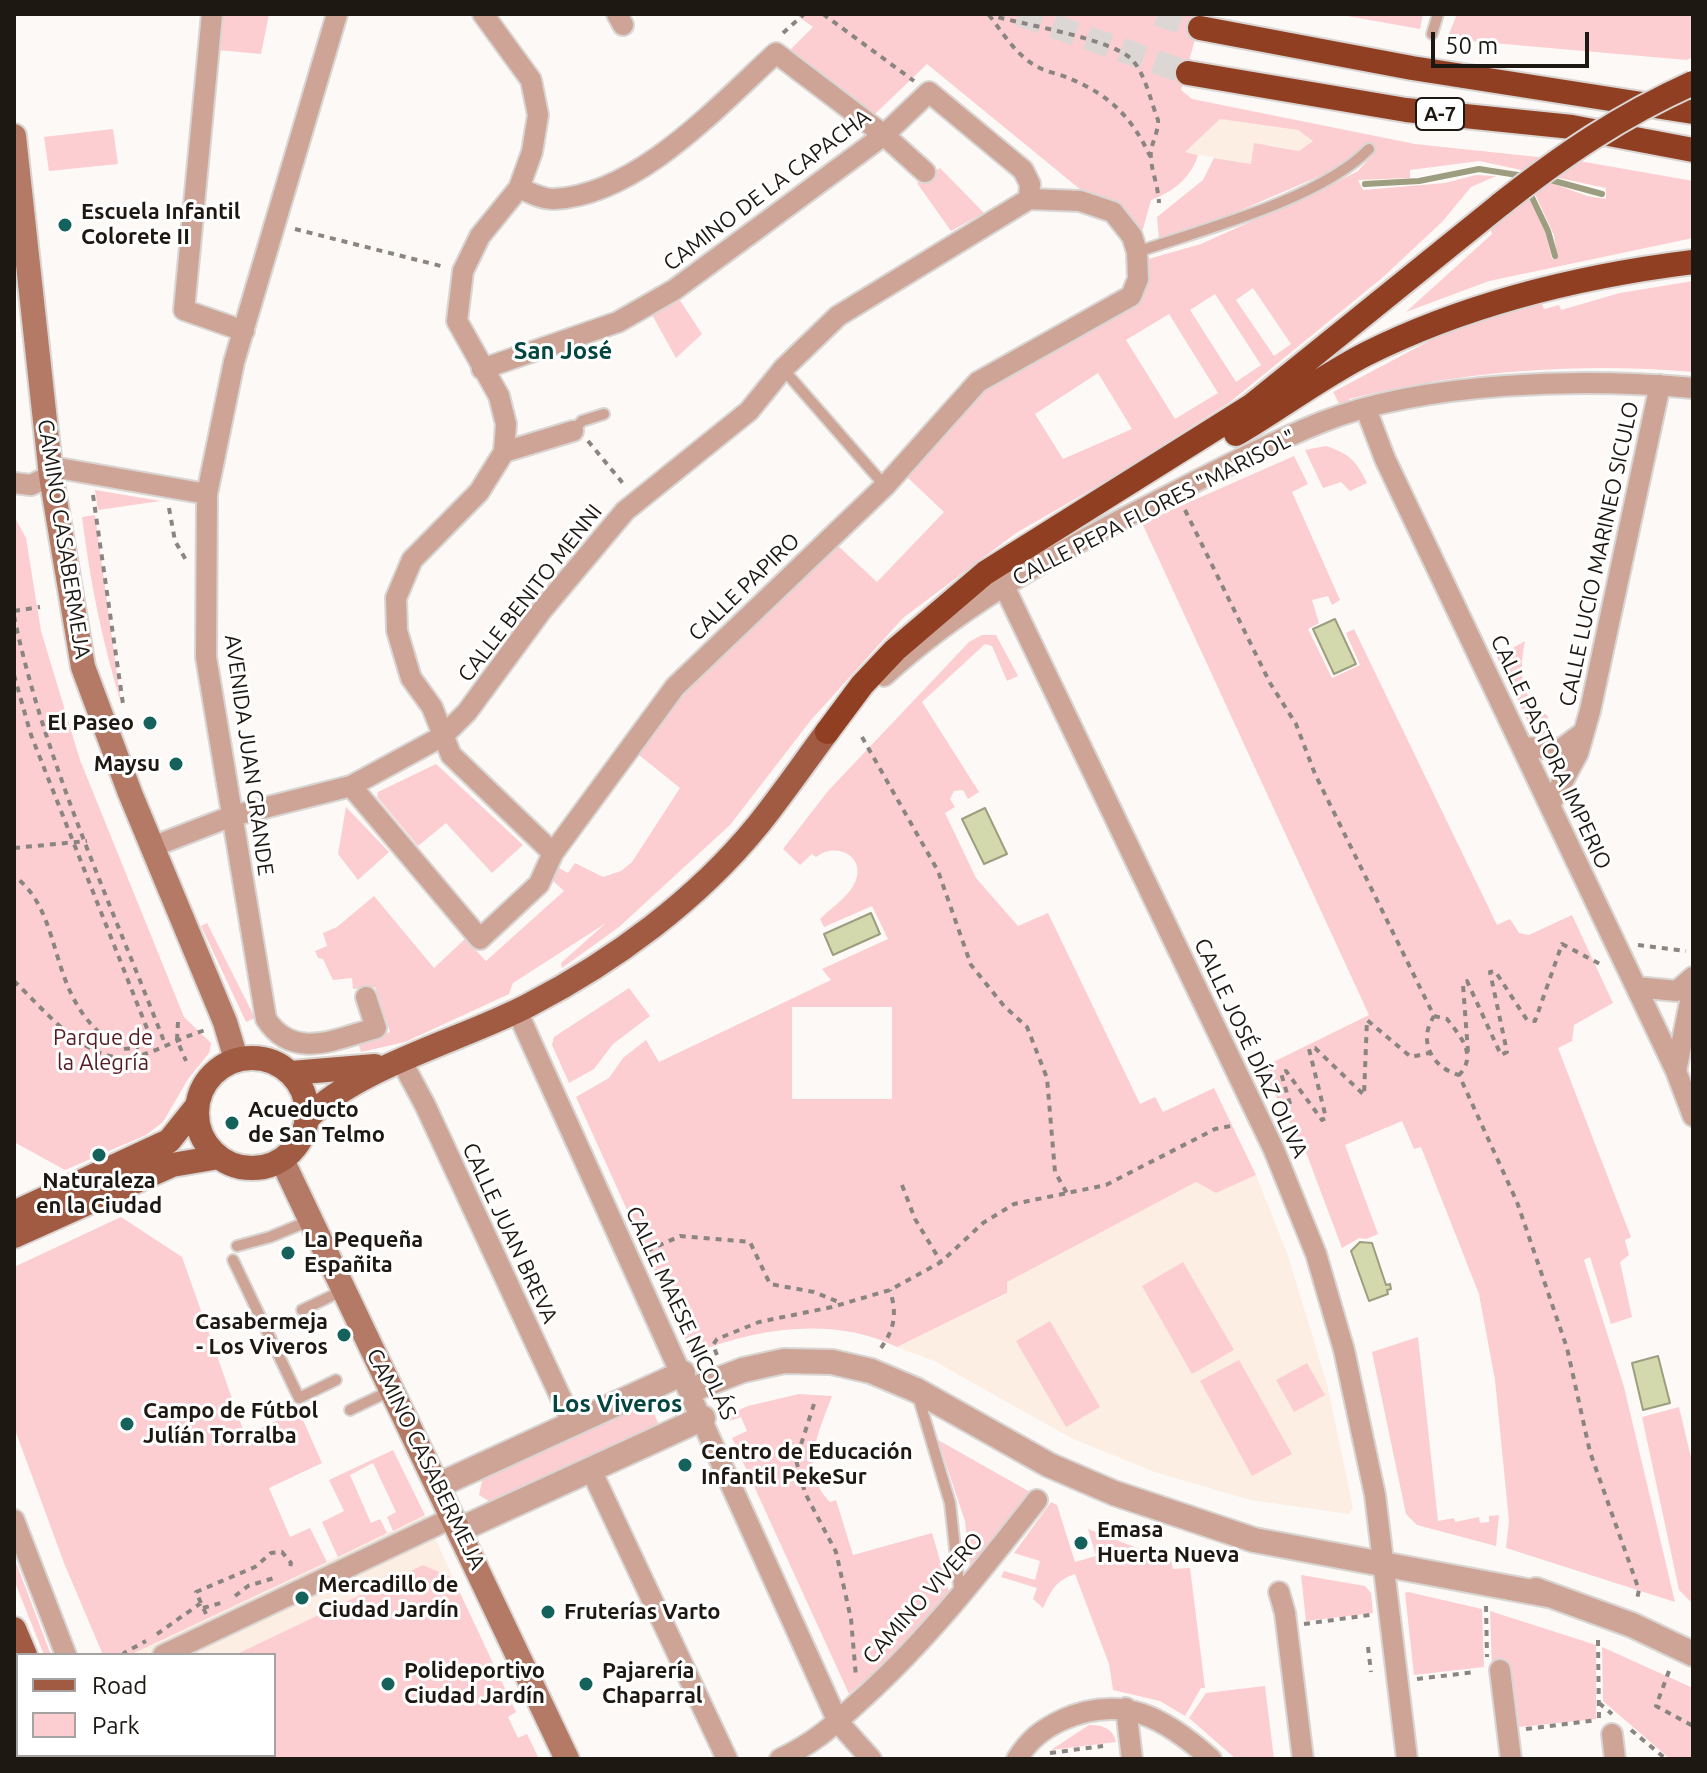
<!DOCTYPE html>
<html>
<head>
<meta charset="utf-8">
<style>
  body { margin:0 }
  #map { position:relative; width:1707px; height:1773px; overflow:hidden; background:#fdf9f6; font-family:Ubuntu,sans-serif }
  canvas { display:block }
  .frame { position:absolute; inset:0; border:16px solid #1e1813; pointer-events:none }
  .legend { position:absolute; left:16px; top:1653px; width:260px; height:104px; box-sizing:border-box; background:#fff; border:2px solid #a5a3a1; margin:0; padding:10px 14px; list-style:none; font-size:24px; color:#1e1813 }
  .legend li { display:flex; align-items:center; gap:16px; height:40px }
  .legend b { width:40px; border:2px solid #a5a3a1 }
  .scale { position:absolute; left:1431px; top:32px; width:158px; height:36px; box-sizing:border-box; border:4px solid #1e1813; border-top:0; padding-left:10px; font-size:24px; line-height:28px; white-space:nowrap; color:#1e1813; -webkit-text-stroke:6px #fff; paint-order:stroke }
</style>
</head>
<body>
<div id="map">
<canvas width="1707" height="1773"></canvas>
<div class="frame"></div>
<ul class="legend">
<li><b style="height:10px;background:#a15b43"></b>Road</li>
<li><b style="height:22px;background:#fcced1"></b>Park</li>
</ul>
<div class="scale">50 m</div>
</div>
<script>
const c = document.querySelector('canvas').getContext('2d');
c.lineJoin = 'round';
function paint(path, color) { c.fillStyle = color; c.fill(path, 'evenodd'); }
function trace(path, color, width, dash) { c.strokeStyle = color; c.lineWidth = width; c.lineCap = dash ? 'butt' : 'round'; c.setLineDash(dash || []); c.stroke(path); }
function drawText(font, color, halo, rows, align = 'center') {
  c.font = font + ' Ubuntu,sans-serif'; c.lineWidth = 6; c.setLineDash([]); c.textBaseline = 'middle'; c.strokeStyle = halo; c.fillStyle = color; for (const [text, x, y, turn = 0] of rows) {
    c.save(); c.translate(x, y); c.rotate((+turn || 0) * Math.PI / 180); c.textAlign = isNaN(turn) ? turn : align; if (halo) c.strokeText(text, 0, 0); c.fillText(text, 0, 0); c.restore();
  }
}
const built = new Path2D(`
  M1220,119L1298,130L1314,142L1299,151L1271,145L1251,164L1184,152Z
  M1256,1175L1288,1256L1327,1384L1353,1508L1349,1514L1250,1500L1152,1471L1071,1438L934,1361L897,1347L1007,1294V1282L1196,1182L1216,1193Z
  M425,1515L453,1578L423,1565L235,1655H130Z`);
const green = new Path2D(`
  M221,14H269L261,54L218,50Z
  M795,14H1202L1181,90L1192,99L1415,144L1585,162L1693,181V238L1489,281L1406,312L1492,234L1489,225L1528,194L1545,231L1552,259L1557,258L1554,235L1533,190L1546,181L1587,196L1606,199V188L1479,161L1410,170V178L1358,180L1363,190L1445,183L1476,175L1496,176L1471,187L1442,222L1382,278L1230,402L1115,476L1016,533L903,618L811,720L730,825L619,927L562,968L561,963L606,923L513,983L509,994L405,1042L361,1052L358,1042L390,1032L375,987L353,989L352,978L333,980L323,959L318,958L315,951L327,946L323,933L337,927L374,896L434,968L465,939L486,961L564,891L552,880L559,868L568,873L575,863L603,877L621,871L632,862L680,788L639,755L668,713L691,687L837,545L877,582L944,512L905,475L985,385L1133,304L1145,260L1201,244L1323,189L1358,171L1374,153L1363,146L1347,163L1327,173L1197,229L1159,239L1157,217L1203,180L1214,158L1251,164L1254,143L1299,151L1313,141L1298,130L1220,119L1185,152L1198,155C1191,178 1173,192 1151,200L1143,229L1138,232L1113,204L1081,190L927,64L874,115L788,52L813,27ZM1253,288L1291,344L1274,356L1236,300ZM1215,294L1261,365L1236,382L1190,310ZM1169,314L1218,393L1175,419L1126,340ZM1098,373L1132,429L1063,459L1035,414Z
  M1336,14H1423L1420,29Z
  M1457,14H1693V57L1687,60L1447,39Z
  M113,129L118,164L49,171L44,137Z
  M940,168L984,213L951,231L917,183Z
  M1693,281V372C1577,362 1462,371 1349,399L1351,406L1342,409L1333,392L1448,331L1541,302L1544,309L1559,305L1561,310L1620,293Z
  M677,296L702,334L676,358L651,313Z
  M1326,446C1348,453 1357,461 1367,483L1350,491L1341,482L1323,488L1305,450Z
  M1294,456L1308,484L1292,492L1340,600L1332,605L1328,596L1312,600L1319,623L1308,629L1332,678L1360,665L1346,633L1354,629L1497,925L1510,919L1519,933L1529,935L1572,915L1613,1003L1574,1025L1572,1041L1558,1048L1631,1237L1625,1240L1629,1255L1620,1262L1632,1317L1611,1324L1590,1257L1584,1260L1624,1387L1675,1602L1506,1548L1509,1521L1495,1380L1479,1294L1421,1147L1414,1149L1402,1121L1345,1145L1378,1234L1366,1239L1359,1238L1342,1248L1307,1155L1261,1068L1369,1015L1142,523Z
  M95,490L161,501L98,510Z
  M95,515L121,703C102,641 90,581 82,517Z
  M14,516L26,538L41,631L80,760L184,1017L211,1043L209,1053L188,1079L163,1122L146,1135L65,1170L14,1142Z
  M982,635H996L1018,676L1007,681L992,646L985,644L922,702L979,792L968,799L963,790L954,791L950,799L955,807L945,813L976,878L1018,926L1048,913L1140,1104L1155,1097L1163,1112L1214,1088L1256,1175L1216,1193L1196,1182L1007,1282V1293L897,1347C834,1316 756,1328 692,1354L576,1097L609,1078L623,1058L646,1040L659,1062L831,980L822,969L888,939L872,906L824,927L820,919C831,908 851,895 856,880C865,854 834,842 816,857L812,854L800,865L783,849L828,791L969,642ZM792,1007H892V1099H792Z
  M1525,641C1519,671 1519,698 1548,716L1544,737L1532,730L1497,657Z
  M436,764L523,845L492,873L446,823L418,846L377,797L378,792Z
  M346,807L389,852L358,880L338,854Z
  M207,923L255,1018L246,1022L201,926Z
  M629,988L650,1016L613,1044L594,1069L569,1083L552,1045L554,1037Z
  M121,1217L182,1257L245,1435L299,1411L322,1463L269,1488L290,1537L310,1528L327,1562L130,1655H103L64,1563L14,1427V1267Z
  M1183,1262L1234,1350L1192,1374L1142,1286Z
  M1050,1321L1100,1407L1066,1427L1016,1341Z
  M1418,1337L1438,1521L1454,1518L1455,1522L1479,1517L1480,1523L1489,1522V1516L1499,1515L1496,1546L1417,1525L1406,1514L1372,1352Z
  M1239,1360L1292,1454L1252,1476L1200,1381Z
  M1307,1363L1325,1395L1294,1412L1276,1380Z
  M799,1394L832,1396C819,1431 799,1471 830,1502L836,1500L853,1555L932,1533L950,1595L889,1660L849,1694L732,1438L747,1431L741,1417L726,1422L723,1417L748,1406Z
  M648,1401L660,1427L492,1503L479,1495L483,1476Z
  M1679,1407L1693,1466V1604L1679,1590L1642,1417Z
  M938,1440L1030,1492L970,1568L965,1521Z
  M393,1450L425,1515L393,1531L387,1517L396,1512L373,1463L350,1475L371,1523L380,1519L387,1533L338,1557L322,1522L344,1511L329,1480Z
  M1051,1502L1057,1505L1075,1562L1096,1556L1088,1529L1171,1561L1173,1569L1190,1568L1205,1688H1201L1185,1716L1160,1701L1113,1690L1109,1664L1075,1574C1056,1580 1051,1591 1043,1608L1033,1599L1037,1588L1001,1577L1004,1571L1035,1580L1040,1561L1014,1553Z
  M14,1557L49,1650L52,1655H44L14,1580Z
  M423,1565L453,1578L516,1712L508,1717L518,1738L527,1734L539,1759H138L136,1755H274V1655H235Z
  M1301,1575L1365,1586L1371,1593L1373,1613L1306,1621Z
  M1408,1592L1482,1609L1484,1667L1414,1675L1405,1593Z
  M1490,1611L1596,1645V1719L1519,1727L1512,1672L1507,1667L1492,1668Z
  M1602,1647L1693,1688V1759H1670L1603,1701Z
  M1265,1686L1274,1759H1236L1189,1718L1206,1693Z
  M1089,1725C1102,1725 1113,1728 1116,1742L1051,1750Z`);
const water = new Path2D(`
  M1335,619L1356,664L1334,674L1313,629Z
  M985,808L1007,854L984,864L962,819Z
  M871,913L880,934L833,955L824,934Z
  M1360,1242L1372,1243L1386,1285L1390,1284L1391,1289L1387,1290L1388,1294L1369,1301L1351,1251Z
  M1658,1356L1670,1403L1643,1410L1632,1363Z`);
const stream = new Path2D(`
  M1547,179L1602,194
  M1365,184L1419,181L1479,169L1524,176
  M1528,189L1548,231L1555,256`);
const motorwayTunnel = new Path2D(`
  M1019,14L1188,73
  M1158,14L1200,28`);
const path = new Path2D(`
  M823,14L914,81
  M987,14C1017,24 1118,39 1134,62C1146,77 1151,102 1158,120C1159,133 1149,146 1151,158C1152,173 1158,185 1159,203
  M989,15C1003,33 1016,55 1036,66C1046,72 1060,74 1071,79C1111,96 1132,118 1150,156
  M783,33L804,14
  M295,229L445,267
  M588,441L626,487
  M93,495L123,704
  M169,508L175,541L186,560
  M1185,510L1270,683L1296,724L1315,774L1434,1016C1417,1042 1433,1068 1459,1075L1517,1202L1567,1348L1590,1452L1639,1590L1637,1599
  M14,611L40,607
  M14,616C44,760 112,906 165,1044
  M14,675L31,735L148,1031L137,1048L122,1049C42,1003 69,916 14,876
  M862,737L938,871L971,965L1004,1006L1027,1027L1047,1078L1055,1172L1068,1195
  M14,848L87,841
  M1638,945L1686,951
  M14,981C46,1011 92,1072 142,1055C164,1048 184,1036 206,1030
  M1434,1016L1447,1019C1460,1036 1478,1055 1459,1075
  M178,1022L177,1040L186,1061
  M1468,1052L1463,985L1467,981L1501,1055L1507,1052L1490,972L1495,971L1527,1020L1535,1021L1562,944L1600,964
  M1283,1111L1291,1107L1281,1073L1286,1071L1322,1120L1326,1118L1309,1049L1315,1048L1364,1095L1367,1020L1411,1057L1429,1053
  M902,1185L915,1219L941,1262
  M647,1251L680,1236L750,1242L770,1284L814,1292L841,1303
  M881,1348C895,1328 897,1314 890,1290
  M717,1355L713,1345L717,1339L759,1322L832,1307L890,1290L941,1262L983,1223L1014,1204L1106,1185L1215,1129L1236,1125
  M814,1404L796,1460L805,1493L836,1552L851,1619L856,1677
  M235,1596L248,1586L274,1578
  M1486,1606L1487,1657
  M203,1608L224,1602
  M206,1614L196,1592L255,1567L271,1553L282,1552L291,1563L289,1572
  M1304,1624L1370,1615
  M157,1634L201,1603
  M1598,1640L1599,1720
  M1368,1647L1371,1672
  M126,1655L124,1653L146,1641
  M1669,1671L1656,1706L1693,1726
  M1417,1679L1475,1672
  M1599,1703L1612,1714
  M1526,1729L1597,1720
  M1631,1730L1666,1759
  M1050,1753L1103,1746`);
const service = new Path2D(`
  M1432,34L1438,14
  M1137,252C1205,229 1320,199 1369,149
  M783,369L885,486
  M573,431L582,421L604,414
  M237,1246L270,1237L309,1221
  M233,1260L299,1398L336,1380
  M302,1310L344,1290
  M918,1396L950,1503L960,1595
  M350,1410L392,1390`);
const minor = new Path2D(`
  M212,14L184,310L244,331
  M337,14L234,362L207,494L206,657L266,1019C293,1061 336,1039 376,1028L366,997
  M483,14L531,80L538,115L532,152L519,188L480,236L463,271L457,321L499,396L506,424L504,452L479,492L412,560L396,598L397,631L411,678L432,707L451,755L553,853
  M617,14L623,25
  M519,188C529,192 543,200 554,199C638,195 718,106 776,53L884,135L925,172
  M482,369L618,322L674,290L884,135L929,92L1023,170L1030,184L1029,199
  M1366,409L1385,459L1676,1071L1693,1116
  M504,452L573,431
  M14,483L31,485L64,469L207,494
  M1004,586L1274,1150L1316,1254L1344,1350L1375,1495L1407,1759
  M884,676C956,610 1040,562 1126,517C1190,485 1255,449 1322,422C1426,381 1583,378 1693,388
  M1523,747L1561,749L1584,732
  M1550,805L1578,753L1590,711L1660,385
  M152,847L232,816L351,786L443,736L467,712L542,610L625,511L749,411L783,369L838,316L1029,199L1080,201L1113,212L1132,236L1137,252L1138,279L1131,296L978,382L885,486L675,687L553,853L539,884L480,939L351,786
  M1636,987L1677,991L1693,977
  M517,1011L838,1722L871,1759
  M402,1062L425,1105L573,1424
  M1676,1071L1693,987
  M591,1470L727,1759
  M14,1520L66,1655
  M1279,1592L1285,1613L1303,1759
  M163,1655L454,1517
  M1500,1670L1511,1759
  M1126,1708L1132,1759
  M1612,1734L1615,1759
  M108,1755L110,1759
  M780,1759C818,1741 833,1725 863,1698C929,1638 982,1570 1037,1500
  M1017,1759C1029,1740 1041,1730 1062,1720C1123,1693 1165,1718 1211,1759`);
const tertiary = new Path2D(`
  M691,1390L743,1370L784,1361L832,1362L871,1371L916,1390L1049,1465L1114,1493L1254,1540L1548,1595
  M439,1485L683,1373
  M461,1529L703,1418
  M1536,1590L1632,1625L1693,1654`);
const secondary = new Path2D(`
  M14,136L51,476L83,667L130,793L225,1022L236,1059
  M282,1160L567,1759`);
const primary = new Path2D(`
  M197 1113a55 55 0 1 1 110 0a55 55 0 1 1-110 0Z
  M291,1073L375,1066
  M308,1118C356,1067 465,1039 529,1005C614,961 697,900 758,825C782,795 804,763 827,732
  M14,1213L169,1141L197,1106
  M14,1236L172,1165L219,1157
  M14,1629L25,1655
  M14,1709L18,1719
  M34,1755L35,1759
  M67,1755L69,1759`);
const motorway = new Path2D(`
  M1200,28L1412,68L1693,112
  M1188,73L1406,110L1572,127L1693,150
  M1236,434C1279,409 1321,377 1366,354C1468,303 1580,276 1693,262
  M827,732L862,685L895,650L985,573L1251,406L1501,204`);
const motorwayBridge = new Path2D(`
  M1501,204C1564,154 1620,116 1693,83`);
const markers = [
  [65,225,8,"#15625c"],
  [150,723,8,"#15625c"],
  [176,764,8,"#15625c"],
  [232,1123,8,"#15625c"],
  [99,1155,8,"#15625c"],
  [288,1253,8,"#15625c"],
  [344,1335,8,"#15625c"],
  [127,1424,8,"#15625c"],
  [685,1465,8,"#15625c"],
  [1081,1543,8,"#15625c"],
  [302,1598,8,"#15625c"],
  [548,1612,8,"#15625c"],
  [388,1684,8,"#15625c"],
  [586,1684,8,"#15625c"]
];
const shields = [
  [1440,114,48]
];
const shieldNames = [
  ["A-7",1440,114]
];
const streetNames = [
  ["CAMINO DE LA CAPACHA",767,190,-37],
  ["CALLE PEPA FLORES \"MARISOL\"",1154,508,-27],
  ["CAMINO CASABERMEJA",64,539,81],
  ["CALLE LUCIO MARINEO SICULO",1599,554,-78],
  ["CALLE PAPIRO",744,587,-44],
  ["CALLE BENITO MENNI",530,593,-52],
  ["CALLE PASTORA IMPERIO",1551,752,65],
  ["AVENIDA JUAN GRANDE",249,755,82],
  ["CALLE JOSÉ DÍAZ OLIVA",1251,1048,65],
  ["CALLE JUAN BREVA",510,1233,65],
  ["CALLE MAESE NICOLÁS",681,1313,65],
  ["CAMINO CASABERMEJA",426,1459,64],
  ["CAMINO VIVERO",923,1598,-48]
];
const poiNames = [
  ["Escuela Infantil",81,212],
  ["Colorete II",81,237],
  ["El Paseo",134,723,"right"],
  ["Maysu",160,764,"right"],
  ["Acueducto",248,1110],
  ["de San Telmo",248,1135],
  ["Naturaleza",99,1181,"center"],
  ["en la Ciudad",99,1206,"center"],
  ["La Pequeña",304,1240],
  ["Españita",304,1265],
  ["Casabermeja",328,1322,"right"],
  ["- Los Viveros",328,1347,"right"],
  ["Campo de Fútbol",143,1411],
  ["Julíán Torralba",143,1436],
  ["Centro de Educación",701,1452],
  ["Infantil PekeSur",701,1477],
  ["Emasa",1097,1530],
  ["Huerta Nueva",1097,1555],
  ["Mercadillo de",318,1585],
  ["Ciudad Jardín",318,1610],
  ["Fruterías Varto",564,1612],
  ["Polideportivo",404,1671],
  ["Ciudad Jardín",404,1696],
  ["Pajarería",602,1671],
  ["Chaparral",602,1696]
];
const parkNames = [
  ["Parque de",103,1038],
  ["la Alegría",103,1063]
];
const neighbourhoodNames = [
  ["San José",563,351],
  ["Los Viveros",617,1404]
];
paint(built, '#fceee2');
paint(green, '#fcced1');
paint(water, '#d3d8ad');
trace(water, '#9d9e7f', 2);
trace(stream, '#9d9e7f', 6);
trace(motorwayTunnel, '#dcd7d4', 24, [24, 12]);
trace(service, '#d9d5d2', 14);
trace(minor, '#d9d5d2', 24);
trace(tertiary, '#d9d5d2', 28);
trace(secondary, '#d9d5d2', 28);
trace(primary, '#d9d5d2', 28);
trace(motorway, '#d9d5d2', 28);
trace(path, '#8a8581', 4, [6, 6]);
trace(service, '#cda496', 10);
trace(minor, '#cda496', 20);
trace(tertiary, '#cda496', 24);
trace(secondary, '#b57a66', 24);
trace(primary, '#a15b43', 24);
trace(motorway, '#903f23', 24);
trace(motorwayBridge, '#d9d5d2', 28, []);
trace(motorwayBridge, '#903f23', 24);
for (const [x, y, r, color] of markers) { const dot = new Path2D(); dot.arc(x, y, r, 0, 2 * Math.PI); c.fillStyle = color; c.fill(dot); trace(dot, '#fff', 3); }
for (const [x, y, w] of shields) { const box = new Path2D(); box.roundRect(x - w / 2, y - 16, w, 32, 6); c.fillStyle = '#fff'; c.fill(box); trace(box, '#1e1813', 2); }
drawText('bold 20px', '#1e1813', null, shieldNames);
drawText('22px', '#1e1813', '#fff', streetNames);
drawText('bold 22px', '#1e1813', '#fff', poiNames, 'left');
drawText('22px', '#571c25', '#fff', parkNames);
drawText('bold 24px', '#044540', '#fff', neighbourhoodNames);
</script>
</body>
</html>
